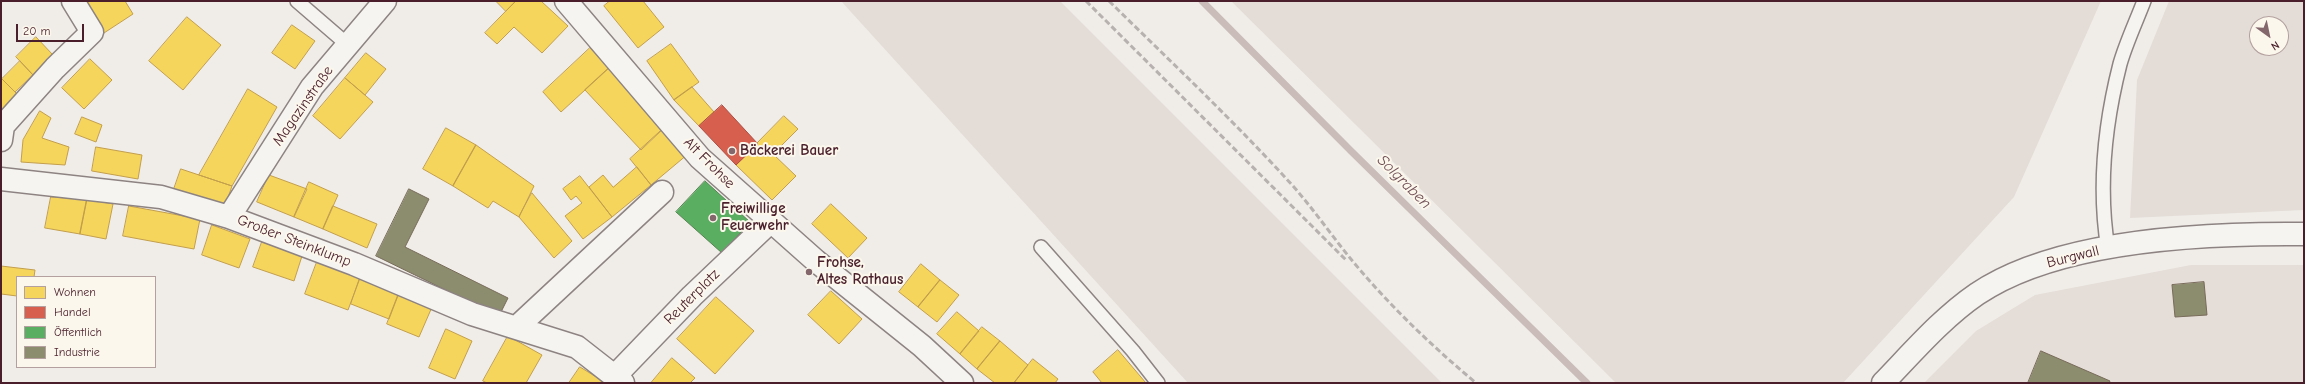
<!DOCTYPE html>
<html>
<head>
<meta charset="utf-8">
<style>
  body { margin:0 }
  #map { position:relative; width:2305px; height:384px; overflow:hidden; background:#f0ede8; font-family:"Comic Neue",sans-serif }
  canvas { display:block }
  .frame { position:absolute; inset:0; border:2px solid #4a1f2b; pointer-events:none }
  .legend { position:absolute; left:16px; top:276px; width:140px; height:92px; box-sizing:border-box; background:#fbf7ec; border:1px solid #b4a19f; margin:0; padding:5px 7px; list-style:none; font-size:12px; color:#4a1f2b }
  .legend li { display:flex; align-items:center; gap:8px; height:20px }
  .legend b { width:20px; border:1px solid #b4a19f }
  .north { position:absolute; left:2249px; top:16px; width:40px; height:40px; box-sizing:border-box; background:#fbf7ec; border:1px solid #b4a19f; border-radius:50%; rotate:147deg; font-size:11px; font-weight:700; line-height:16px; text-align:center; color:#4a1f2b }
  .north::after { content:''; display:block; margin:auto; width:14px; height:18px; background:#84676d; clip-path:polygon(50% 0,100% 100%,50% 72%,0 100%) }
  .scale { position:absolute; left:16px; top:24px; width:68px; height:18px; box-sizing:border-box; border:2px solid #4a1f2b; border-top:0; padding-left:5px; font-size:12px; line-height:14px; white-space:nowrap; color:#4a1f2b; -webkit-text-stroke:3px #fbf7ec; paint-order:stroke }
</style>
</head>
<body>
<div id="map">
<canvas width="2305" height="384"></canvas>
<div class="frame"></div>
<ul class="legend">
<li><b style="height:11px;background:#f6d55c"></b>Wohnen</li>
<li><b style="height:11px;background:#d6604d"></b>Handel</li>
<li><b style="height:11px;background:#5aae61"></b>Öffentlich</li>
<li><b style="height:11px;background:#8c8c6e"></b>Industrie</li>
</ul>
<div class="north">N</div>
<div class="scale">20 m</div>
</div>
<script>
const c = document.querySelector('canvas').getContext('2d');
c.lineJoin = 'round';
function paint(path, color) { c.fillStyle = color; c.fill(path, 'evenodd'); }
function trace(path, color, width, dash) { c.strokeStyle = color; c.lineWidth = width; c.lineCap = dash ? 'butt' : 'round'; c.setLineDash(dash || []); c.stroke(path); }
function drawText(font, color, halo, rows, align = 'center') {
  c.font = font + ' "Comic Neue",sans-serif'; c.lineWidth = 4; c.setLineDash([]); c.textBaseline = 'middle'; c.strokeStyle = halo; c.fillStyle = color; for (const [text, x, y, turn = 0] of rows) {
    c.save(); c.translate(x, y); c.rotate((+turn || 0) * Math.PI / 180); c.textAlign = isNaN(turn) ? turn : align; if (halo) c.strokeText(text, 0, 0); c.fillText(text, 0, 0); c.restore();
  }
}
const built = new Path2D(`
  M2191,265H2304V383H1924L1976,331L2035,295Z`);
const green = new Path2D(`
  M841,1H1060L1442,383H1188Z
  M1231,1H2101L2014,197L1843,383H1616Z
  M2169,1H2304V210L2130,218L2137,80ZM2257,24H2281V48H2257Z`);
const homes = new Path2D(`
  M84,1H125L133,14L104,33Z
  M496,1H516L506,11Z
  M516,1H541L568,26L542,53L514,27L497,44L485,33Z
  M610,1H643L664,27L638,48L604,6Z
  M187,17L221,45L183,90L149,61Z
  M292,25L315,41L295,69L272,53Z
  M36,37L53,55L33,75L16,57Z
  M671,44L699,82L674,100L647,61Z
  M590,48L609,68L561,112L543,92Z
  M366,53L386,69L365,95L345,78Z
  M90,59L112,80L84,109L62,88Z
  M20,61L33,75L15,92L2,79Z
  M609,68L664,128L641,150L585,90Z
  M345,78L373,102L340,139L313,116Z
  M2,79L21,98L1,117V80Z
  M692,87L714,112L699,126L674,100Z
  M248,89L277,107L232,186L199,175Z
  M40,111L51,118L42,138L69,147L65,165L21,162L23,140Z
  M784,116L798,129L773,154L796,176L772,200L736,165Z
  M82,117L102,125L96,142L75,134Z
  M446,128L476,145L453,186L423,169Z
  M664,128L688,154L651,185L630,159Z
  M476,145L534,186L519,217L493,201L488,208L453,186Z
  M96,147L142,155L138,179L92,171Z
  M637,167L651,185L612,217L589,187L603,175L613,187Z
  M181,169L232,186L225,206L174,189Z
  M269,175L307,189L294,217L257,202Z
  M580,176L612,217L583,239L565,216L582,203L576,196L571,200L563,189Z
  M309,182L338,195L323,229L294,217Z
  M532,193L572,241L554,258L519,217Z
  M51,197L87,199L80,234L45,228Z
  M87,199L113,204L106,239L80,234Z
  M831,204L867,238L848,258L812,224Z
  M129,206L200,219L194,249L123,236Z
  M333,206L377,224L367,248L323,229Z
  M212,225L250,239L239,268L202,255Z
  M262,242L302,256L294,281L253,267Z
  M317,262L360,278L348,310L305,294Z
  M921,264L940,280L918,307L899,292Z
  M1,266L35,270L34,277H17V296L1,294Z
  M360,278L399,293L389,319L351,304Z
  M940,280L959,295L937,322L918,307Z
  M831,291L862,319L839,344L808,315Z
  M399,293L432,307L419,337L387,324Z
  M716,297L754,331L715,374L677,339Z
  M957,312L979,331L960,354L937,334Z
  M982,327L1000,341L977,369L960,354Z
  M446,329L472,341L455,379L429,368Z
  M508,336L542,355L526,383H487L483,381Z
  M1000,341L1028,365L1014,383H995L977,369Z
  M1118,350L1146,383H1102L1093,372Z
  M672,358L695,378L690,383H651Z
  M1033,359L1058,379L1055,383H1014Z
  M580,367L606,383H569Z`);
const shops = new Path2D(`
  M722,105L758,144L736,165L699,126Z`);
const public = new Path2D(`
  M705,181L750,222L722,253L676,212Z`);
const industry = new Path2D(`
  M409,189L429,199L405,247L508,298L499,316L376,256Z
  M2204,282L2207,315L2175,317L2172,285Z
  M2041,351L2110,381L2109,383H2028Z`);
const stream = new Path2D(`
  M1202,1L1351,151L1587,383`);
const service = new Path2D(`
  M297,1L348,45
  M1041,247L1133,351L1158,383
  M2108,249C2098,188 2105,123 2120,64C2126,43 2136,22 2144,1`);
const minor = new Path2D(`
  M1,140L3,126L55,68L92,32L73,1
  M1,179L161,197L229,217L354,264L472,314L577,347L623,383
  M229,217L312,87L385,1
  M517,327L662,192
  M615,376L692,296L771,221`);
const tertiary = new Path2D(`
  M566,1L700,158L816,261L922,346L962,383
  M1883,383C1913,352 1942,318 1977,294C2058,239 2209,233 2304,234`);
const rail = new Path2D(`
  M1086,1L1347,261
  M1109,1C1171,62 1235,122 1293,186C1315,211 1334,239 1355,264C1392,308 1432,346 1476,383`);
const markers = [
  [732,151,4,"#84676d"],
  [713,218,4,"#84676d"],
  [809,272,4,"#84676d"]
];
const streetNames = [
  ["Magazinstraße",303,106,-55],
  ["Alt Frohse",709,163,45],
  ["Großer Steinklump",294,241,21],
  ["Burgwall",2073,257,-14],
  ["Reuterplatz",692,297,-45]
];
const poiNames = [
  ["Bäckerei Bauer",740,151],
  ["Freiwillige",721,209],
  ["Feuerwehr",721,226],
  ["Frohse,",817,263],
  ["Altes Rathaus",817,280]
];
const waterNames = [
  ["Solgraben",1404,182,45]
];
paint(built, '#e5ddd7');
paint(green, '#e4ddd7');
paint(homes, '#f6d55c');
trace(homes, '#c29e4d', 1);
paint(shops, '#d6604d');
trace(shops, '#ac4c43', 1);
paint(public, '#5aae61');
trace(public, '#558351', 1);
paint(industry, '#8c8c6e');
trace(industry, '#786b5a', 1);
trace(stream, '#cabcb9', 7);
trace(service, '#8d8383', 16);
trace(minor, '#8d8383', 25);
trace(tertiary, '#8d8383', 25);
trace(service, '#f5f4f0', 13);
trace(minor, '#f5f4f0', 22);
trace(tertiary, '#f5f4f0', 22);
trace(rail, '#b7b2b0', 3, [6, 3]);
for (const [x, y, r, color] of markers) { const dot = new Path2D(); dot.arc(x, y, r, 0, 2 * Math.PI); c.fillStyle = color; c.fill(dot); trace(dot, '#fbf7ec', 1.5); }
drawText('15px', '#4a1f2b', '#fbf7ec', streetNames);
drawText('bold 15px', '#4a1f2b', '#fbf7ec', poiNames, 'left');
drawText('italic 16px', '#714f56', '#fbf7ec', waterNames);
</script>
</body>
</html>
